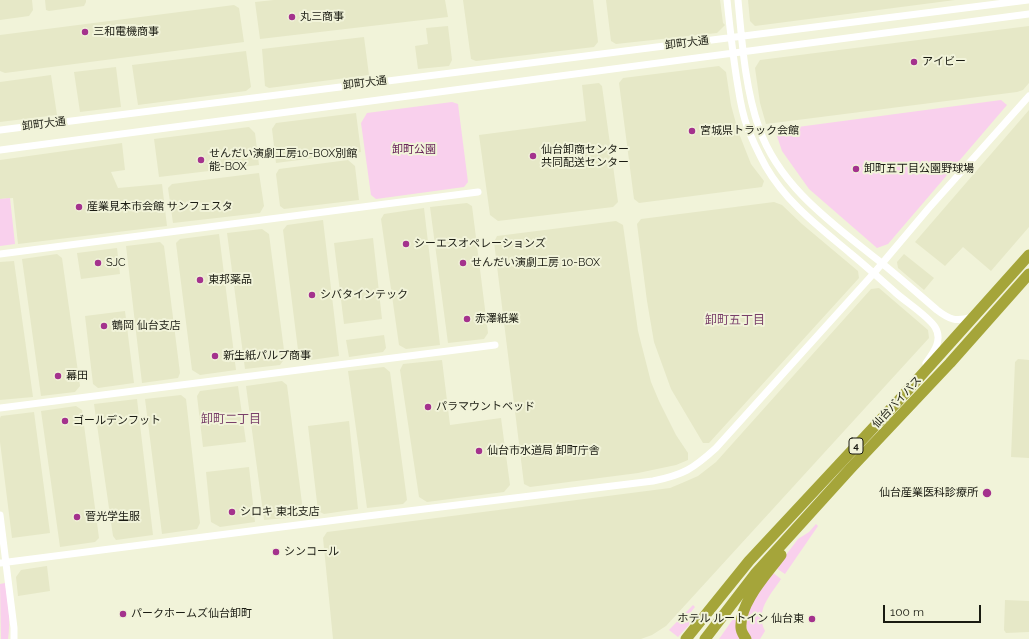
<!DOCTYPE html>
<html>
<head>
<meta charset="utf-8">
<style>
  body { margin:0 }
  #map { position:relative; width:1029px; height:639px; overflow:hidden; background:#f1f3d9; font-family:Raleway,sans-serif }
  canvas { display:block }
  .scale { position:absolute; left:883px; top:605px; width:98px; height:18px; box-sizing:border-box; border:2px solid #1a1b12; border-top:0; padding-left:5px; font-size:12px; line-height:14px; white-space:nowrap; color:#1a1b12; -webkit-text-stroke:3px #f1f3d9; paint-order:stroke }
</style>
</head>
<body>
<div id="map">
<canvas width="1029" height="639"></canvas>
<div class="scale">100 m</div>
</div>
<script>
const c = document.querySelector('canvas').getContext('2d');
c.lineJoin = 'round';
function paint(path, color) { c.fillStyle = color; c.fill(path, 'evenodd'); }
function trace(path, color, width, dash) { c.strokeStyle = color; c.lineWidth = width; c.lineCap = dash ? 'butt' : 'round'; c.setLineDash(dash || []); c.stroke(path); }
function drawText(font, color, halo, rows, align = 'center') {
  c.font = font + ' Raleway,"Noto Sans JP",sans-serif'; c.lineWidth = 4; c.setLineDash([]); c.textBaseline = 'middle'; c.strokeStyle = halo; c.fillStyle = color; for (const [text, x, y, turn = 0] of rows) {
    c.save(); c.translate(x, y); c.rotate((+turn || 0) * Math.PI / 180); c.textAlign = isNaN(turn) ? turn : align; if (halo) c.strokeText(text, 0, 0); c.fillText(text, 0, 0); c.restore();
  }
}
const built = new Path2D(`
  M0,0H32L33,10L29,16L0,20Z
  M45,0H86V2L84,6L49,11L46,10Z
  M274,0H445L448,17L260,39L255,2Z
  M463,0H593L598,42L594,47L476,61L471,59Z
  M606,0H720L723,23L725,25L717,33L616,44L611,41Z
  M748,0H955L755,26L750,21Z
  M234,5L239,8L244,42L5,73L0,71V35Z
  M448,26L452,60L449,66L418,69L415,46L428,44L426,28Z
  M1029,26V83L1023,90L1017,92L766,124L760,103L755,68L760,60Z
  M364,37L369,75L269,88L265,86L262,49Z
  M246,51L251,87L246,91L138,105L132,65Z
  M719,66L726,72L731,105L738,131L751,164L764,181L762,187L639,203L634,199L619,83L623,78Z
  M116,67L121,107L80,112L74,72Z
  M51,75L57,115L0,122V82Z
  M599,83L602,86L618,202L613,207L498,221L490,215L479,135L586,121L582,85Z
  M1029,110V227L991,271L963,247L945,266L915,242Z
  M356,113L361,152L276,163L272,129L276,123Z
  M249,127L255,133L259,165L159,177L154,139Z
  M122,143L125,170L111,172L118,188L162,184L167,226L18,244L13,198L0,199V160Z
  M348,160L355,166L359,200L284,209L280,206L276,174L279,169Z
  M259,173L264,206L260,213L173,223L168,188L172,184Z
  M774,202L782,205L802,224L858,271L859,278L709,443H703L671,389L654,342L647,301L637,224L641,219Z
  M467,203L472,206L488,333L484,339L448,343L430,207Z
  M424,208L440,345L406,349L399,345L381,219L384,214Z
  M323,220L339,356L304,361L299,358L283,230L287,225Z
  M616,221L623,225L638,331L651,382L659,401L676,435L688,453V460L676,465L638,473L530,487L524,484L494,242L497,236Z
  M262,229L269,234L285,358L280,365L245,369L227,233Z
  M219,234L236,370L200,375L192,370L176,243L180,239Z
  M373,238L382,319L344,324L334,243Z
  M160,242L164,246L180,373L178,378L142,383L126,246Z
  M117,248L120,274L81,279L77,253Z
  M57,254L62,258L80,386L75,392L41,396L22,259Z
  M904,254L934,278L924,290L898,268L897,262Z
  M14,261L33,397L0,400V262Z
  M879,288L928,330L929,338L666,626L652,635L641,639H333L323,538L327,532L670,488L682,483L698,476L716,462L871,289Z
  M125,311L134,383L98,388L93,384L85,316Z
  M384,335L386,348L383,352L349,357L346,340Z
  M1018,359L1029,360V458L1011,457L1015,362Z
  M442,360L450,425L501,418L510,485L504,492L427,502L419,497L400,370L403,364Z
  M384,367L390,372L407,500L403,504L367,508L348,371Z
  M282,381L287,385L303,511L298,517L264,520L246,386Z
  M238,386L246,442L203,447L197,396L200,391Z
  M181,395L186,399L200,523L197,529L162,534L145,399Z
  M137,399L153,535L116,540L113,536L94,404Z
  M76,406L82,410L99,538L95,542L60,547L41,411Z
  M34,412L50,533L12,538L0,442V418L1,416Z
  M349,421L358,509L324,514L318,511L308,426Z
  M249,467L255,522L220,527L211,522L206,472Z
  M47,566L50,591L18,596L16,577L21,570Z
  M1005,600L1029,601V632L1006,633L1004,630Z`);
const green = new Path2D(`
  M1001,100L1007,105L888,244L877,248L809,189L782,151L775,130Z
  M452,102L458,104L468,182L464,187L376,199L371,195L361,123L367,113Z
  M10,198L15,244L0,246V199Z
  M816,524L818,526L785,574L776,568L798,539L809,532Z
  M772,572L781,579C770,596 755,610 765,631L760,639H751C736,616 760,591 772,572Z
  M5,583C8,602 11,620 8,639H1L0,584Z
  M693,605L695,607L691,612L689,625L678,637L669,630Z
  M733,619L737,621L741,639H719Z`);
const minor = new Path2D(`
  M727,0C730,29 733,58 738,87C740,100 742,113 747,126C752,140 759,154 766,167C786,202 819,227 850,253C866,266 881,280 896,293C906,302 928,316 935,327C943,340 934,352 926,363
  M738,0C742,42 745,88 759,128C779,185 829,221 874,257C896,274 916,292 937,310C950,320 956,322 972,317
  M0,130L1028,0
  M0,150L1029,14
  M0,254L478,192
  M0,408L495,345
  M0,515L14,628V639
  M0,563C218,535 435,507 653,481C683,475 693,469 716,448L874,273L928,209L1029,96`);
const highway = new Path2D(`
  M686,639L749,561L900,399L1029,255
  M705,639L755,574L851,468L950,363L1029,274
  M746,639C744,636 741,631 741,628C739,603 767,574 781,555`);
const markers = [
  [292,17,4,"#a4328d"],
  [85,32,4,"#a4328d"],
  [914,62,4,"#a4328d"],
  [692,131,4,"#a4328d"],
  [533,156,4,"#a4328d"],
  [201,160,4,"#a4328d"],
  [856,169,4,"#a4328d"],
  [79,207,4,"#a4328d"],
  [406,244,4,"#a4328d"],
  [98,263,4,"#a4328d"],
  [463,263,4,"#a4328d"],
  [200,280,4,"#a4328d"],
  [312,295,4,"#a4328d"],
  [467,319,4,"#a4328d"],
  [104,326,4,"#a4328d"],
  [215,356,4,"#a4328d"],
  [58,376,4,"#a4328d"],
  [428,407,4,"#a4328d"],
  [65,421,4,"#a4328d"],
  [479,451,4,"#a4328d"],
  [987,493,5,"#a4328d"],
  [232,512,4,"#a4328d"],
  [77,517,4,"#a4328d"],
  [276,552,4,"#a4328d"],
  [123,614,4,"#a4328d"],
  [812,619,4,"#a4328d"]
];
const shields = [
  [856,446,14]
];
const shieldNames = [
  ["4",856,446]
];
const poiNames = [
  ["丸三商事",300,17],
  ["三和電機商事",93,32],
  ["アイビー",922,62],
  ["宮城県トラック会館",700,131],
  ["仙台卸商センター",541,150],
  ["共同配送センター",541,163],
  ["せんだい演劇工房10-BOX別館",209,154],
  ["能-BOX",209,167],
  ["卸町五丁目公園野球場",864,169],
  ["産業見本市会館 サンフェスタ",87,207],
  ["シーエスオペレーションズ",414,244],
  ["SJC",106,263],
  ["せんだい演劇工房 10-BOX",471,263],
  ["東邦薬品",208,280],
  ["シバタインテック",320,295],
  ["赤澤紙業",475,319],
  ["鶴岡 仙台支店",112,326],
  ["新生紙パルプ商事",223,356],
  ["幕田",66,376],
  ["パラマウントベッド",436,407],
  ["ゴールデンフット",73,421],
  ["仙台市水道局 卸町庁舎",487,451],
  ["仙台産業医科診療所",978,493,"right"],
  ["シロキ 東北支店",240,512],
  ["菅光学生服",85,517],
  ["シンコール",284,552],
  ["パークホームズ仙台卸町",131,614],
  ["ホテル ルートイン 仙台東",804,619,"right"]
];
const streetNames = [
  ["卸町大通",687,43,-7],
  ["卸町大通",365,83,-7],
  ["卸町大通",44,124,-7],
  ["仙台バイパス",897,402,-47]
];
const parkNames = [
  ["卸町公園",414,150]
];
const neighbourhoodNames = [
  ["卸町五丁目",735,320],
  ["卸町二丁目",231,419]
];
paint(built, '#e6e8c7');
paint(green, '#f9d0ed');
trace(minor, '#fff', 7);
trace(highway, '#a5a53a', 11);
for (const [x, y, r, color] of markers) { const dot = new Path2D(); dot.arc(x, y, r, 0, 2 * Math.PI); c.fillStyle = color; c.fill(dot); trace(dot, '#f1f3d9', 1.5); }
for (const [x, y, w] of shields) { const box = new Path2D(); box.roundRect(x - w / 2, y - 8, w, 16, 3); c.fillStyle = '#f1f3d9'; c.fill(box); trace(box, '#1a1b12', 1); }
drawText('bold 10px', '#1a1b12', null, shieldNames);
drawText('11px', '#1a1b12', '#f1f3d9', poiNames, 'left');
drawText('11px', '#1a1b12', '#f1f3d9', streetNames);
drawText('11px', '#682459', '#f1f3d9', parkNames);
drawText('12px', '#793f6a', '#f1f3d9', neighbourhoodNames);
</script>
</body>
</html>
